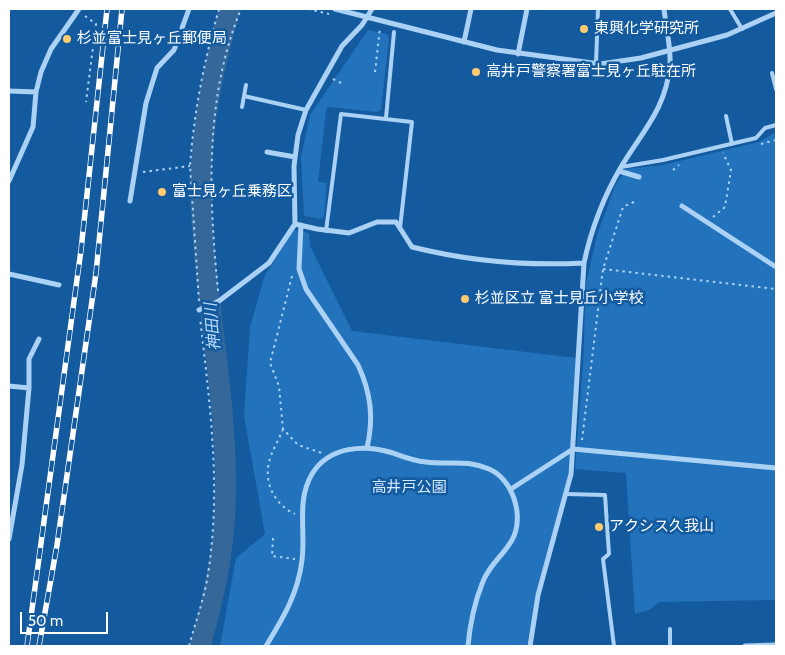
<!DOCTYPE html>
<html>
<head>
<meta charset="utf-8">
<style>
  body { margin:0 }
  #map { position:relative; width:785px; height:655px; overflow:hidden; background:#135a9f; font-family:Cabin,sans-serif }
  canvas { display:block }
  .frame { position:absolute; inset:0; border:10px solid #fff; pointer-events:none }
  .scale { position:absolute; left:20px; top:612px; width:88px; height:22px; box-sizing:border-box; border:2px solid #fff; border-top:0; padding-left:6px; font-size:15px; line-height:18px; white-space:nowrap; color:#fff; -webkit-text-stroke:4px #135a9f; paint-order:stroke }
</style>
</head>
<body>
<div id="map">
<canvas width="785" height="655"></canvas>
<div class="frame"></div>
<div class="scale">50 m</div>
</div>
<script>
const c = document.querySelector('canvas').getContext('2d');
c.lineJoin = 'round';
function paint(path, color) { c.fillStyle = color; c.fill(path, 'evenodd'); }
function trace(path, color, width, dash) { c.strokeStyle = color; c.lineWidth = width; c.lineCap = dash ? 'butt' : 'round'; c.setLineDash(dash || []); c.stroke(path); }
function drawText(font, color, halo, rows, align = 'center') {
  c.font = font + ' Cabin,"Noto Sans JP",sans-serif'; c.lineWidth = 5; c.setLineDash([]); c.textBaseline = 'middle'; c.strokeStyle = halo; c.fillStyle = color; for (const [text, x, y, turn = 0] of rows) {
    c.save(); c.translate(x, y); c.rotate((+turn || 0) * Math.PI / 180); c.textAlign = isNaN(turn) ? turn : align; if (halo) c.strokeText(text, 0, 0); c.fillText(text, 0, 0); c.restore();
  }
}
const green = new Path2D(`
  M368,30L387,34L389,39L381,110L377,112L328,107L326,111L318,182L327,183L324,216L321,219L304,216L301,157L310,115Z
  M776,132V600L659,602L649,610L635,614L626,473L575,469L583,365L586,284L597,235L615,186L626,169L663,165L759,142Z
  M294,230L309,233L310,246L352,331L576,358L568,476L535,595L527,646H220L236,558L265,534L244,416L250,327L265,275Z`);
const river = new Path2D(`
  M200,646C213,600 224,553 225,505C229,402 204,301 201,199C199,134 212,70 230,9`);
const path = new Path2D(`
  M308,9L329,14
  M85,16L96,24L86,102
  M375,72L380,28
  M333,79L341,83
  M761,144L776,140
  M673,170L679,165
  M143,172L190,166
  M713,217L725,207L731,170L723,153
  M603,269L776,289
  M292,276L270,363L279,386L283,429L298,445L322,453
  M218,291C209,197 204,99 241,9
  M199,301L190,166C194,112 204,61 219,9
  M283,429C279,440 272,450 269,462C264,484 275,505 295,514
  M582,440L603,269L623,207L636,201
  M273,538L272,556L295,559
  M189,646C195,624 203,602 207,580C222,493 210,405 200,318`);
const lane = new Path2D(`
  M730,9L742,29
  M596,64L598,9
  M772,73L776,89
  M244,96L306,110
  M242,107L246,85
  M726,116L732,144
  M386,118L394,32
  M621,167L663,160L756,138L765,128L776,125
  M326,231L341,114L412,122L400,228
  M566,494L605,495L609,554L603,559L614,646
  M670,646V629`);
const street = new Path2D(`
  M335,9L497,50L600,64L641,58L727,35L776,13
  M464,42L471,9
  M518,54L527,9
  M9,91L36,92
  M267,152L295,157
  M619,171L639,177
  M9,181L33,127L36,92L41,72L51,49L79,9
  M130,201L146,103L157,68L174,50L189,9
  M682,206L776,267
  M295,224L317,229L349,233L377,222H396L412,247C468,261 527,266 584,263
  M301,225L299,269L306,289L358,365C371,393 374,418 367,448
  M9,274L59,285
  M199,310L219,301L269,263L295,224L294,166L298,135L306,110L342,46L362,25L372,9
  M9,386L29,388L22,465L9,539
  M29,388V359L39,339
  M511,489L573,449L776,468
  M266,646C283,618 298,594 302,560C306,531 296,501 312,474C329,446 365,444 393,453C404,457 414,461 426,462C450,465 466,459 489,469C513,479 525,517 512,540C503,556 488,566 482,584C474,604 470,624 468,646
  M530,646L538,595L571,474L584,263C591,230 604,196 621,167C642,132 666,109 670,65C671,47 666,27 664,9
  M745,646L776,645`);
const rail = new Path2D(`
  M27,646L81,250L107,9
  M39,646L57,545L96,273L122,9`);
const markers = [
  [584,29,5,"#ffcb6e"],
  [67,39,5,"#ffcb6e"],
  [476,72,5,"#ffcb6e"],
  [162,192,5,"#ffcb6e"],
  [465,299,5,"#ffcb6e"],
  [599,527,5,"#ffcb6e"]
];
const poiNames = [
  ["東興化学研究所",594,29],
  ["杉並富士見ヶ丘郵便局",77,39],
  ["高井戸警察署富士見ヶ丘駐在所",486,72],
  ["富士見ヶ丘乗務区",172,192],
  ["杉並区立 富士見丘小学校",475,299],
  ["アクシス久我山",609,527]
];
const parkNames = [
  ["高井戸公園",409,488]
];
const waterNames = [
  ["神田川",213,327,-95]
];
paint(green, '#2273bc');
trace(river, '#356899', 21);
trace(path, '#abd1f4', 2, [2.5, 4]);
trace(lane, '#abd1f4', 4);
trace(street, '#abd1f4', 5);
trace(rail, '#fff', 5.5);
trace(rail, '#135a9f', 4, [11]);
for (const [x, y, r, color] of markers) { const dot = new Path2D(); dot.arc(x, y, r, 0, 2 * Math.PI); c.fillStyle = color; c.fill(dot); trace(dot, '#135a9f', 2); }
drawText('15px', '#fff', '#135a9f', poiNames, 'left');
drawText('15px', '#d4eafd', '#135a9f', parkNames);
drawText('italic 16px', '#b8dbfa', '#135a9f', waterNames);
</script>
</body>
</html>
